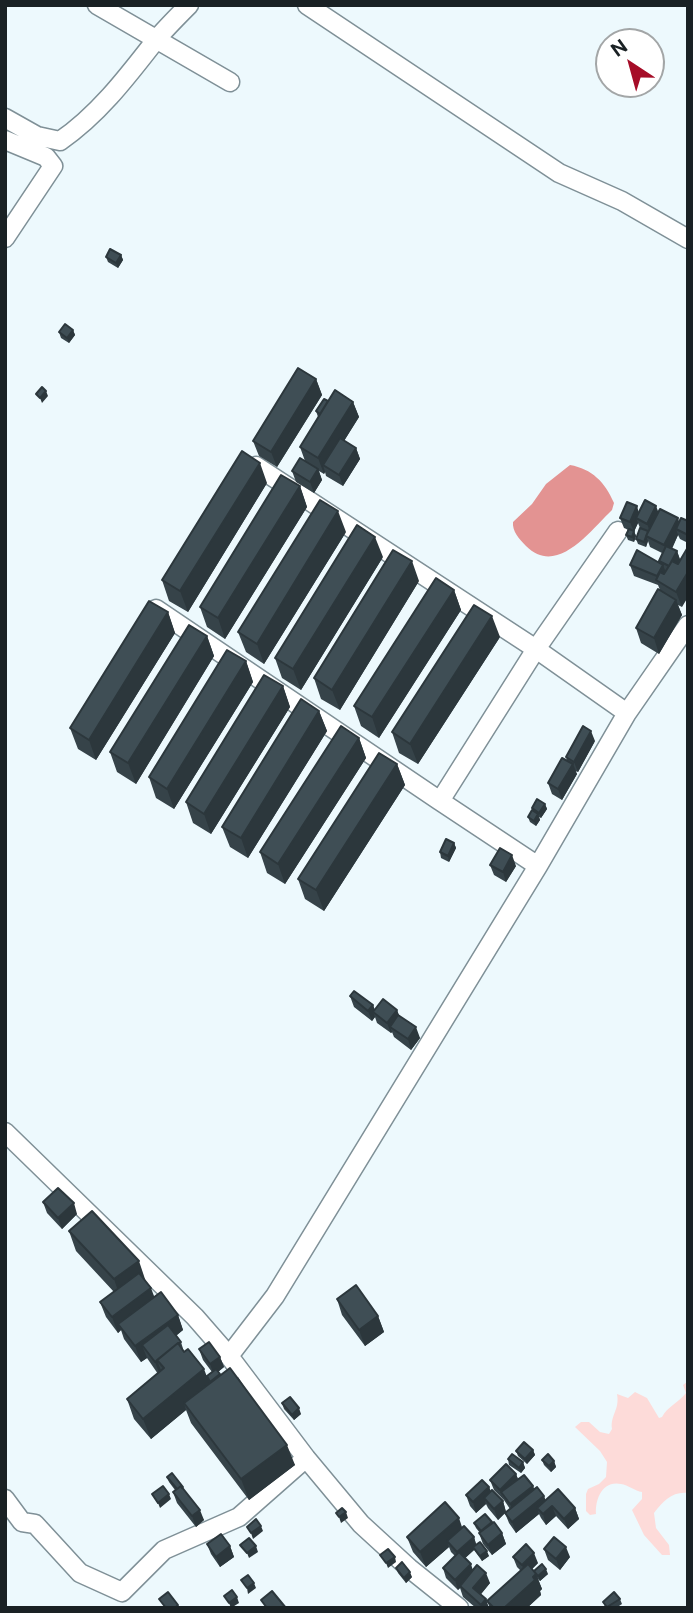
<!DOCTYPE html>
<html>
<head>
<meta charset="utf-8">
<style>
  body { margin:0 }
  #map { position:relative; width:693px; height:1613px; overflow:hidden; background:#edf9fd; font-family:"Public Sans",sans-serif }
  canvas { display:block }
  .frame { position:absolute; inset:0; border:7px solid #1a2124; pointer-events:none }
  .north { position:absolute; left:595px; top:28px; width:70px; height:70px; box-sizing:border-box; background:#fff; border:2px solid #a3a6a7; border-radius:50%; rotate:324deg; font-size:19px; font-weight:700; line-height:28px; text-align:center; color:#1a2124 }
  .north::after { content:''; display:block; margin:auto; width:24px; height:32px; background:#a60d28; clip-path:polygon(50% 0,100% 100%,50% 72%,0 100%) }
</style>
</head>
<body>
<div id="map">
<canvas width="693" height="1613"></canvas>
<div class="frame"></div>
<div class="north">N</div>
</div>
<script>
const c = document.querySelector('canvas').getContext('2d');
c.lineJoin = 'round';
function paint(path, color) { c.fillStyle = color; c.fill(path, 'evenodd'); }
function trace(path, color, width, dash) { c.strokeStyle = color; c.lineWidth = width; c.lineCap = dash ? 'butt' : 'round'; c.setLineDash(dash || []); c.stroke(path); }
const green = new Path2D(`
  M687,1382L688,1383V1493C673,1491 663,1501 654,1513L656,1528L669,1545L670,1555H662L644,1535L632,1510L642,1499V1492C635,1491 628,1485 621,1484C602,1480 595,1500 596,1514L590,1515L586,1511V1494L588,1489L599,1484L606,1477L607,1462L600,1451L575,1427L581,1422H589L600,1432L609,1434L612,1429C610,1415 620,1410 617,1394L628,1398L635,1392L647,1398L659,1418L662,1417C667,1407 679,1402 686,1393L683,1385Z`);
const water = new Path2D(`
  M570,465C592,469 605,482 614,503L612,510C590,531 557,577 526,546C519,539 512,531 513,522L532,504L546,484Z`);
const minor = new Path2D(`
  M97,5L230,82
  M307,5L559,173L622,201L688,239
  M5,118L37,136L60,141C98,115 127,77 155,41C165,29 177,17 189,5
  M5,140L46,157L53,166L5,238
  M256,466L536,649L627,713
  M156,609L440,801L536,649L618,531
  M440,801L538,866
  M5,1132L195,1317L229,1356L306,1458L361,1524L409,1568L459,1608
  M229,1356L275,1296L538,866L627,713L688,625
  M5,1499L22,1522L35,1524L80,1573L122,1592L164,1550L239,1517L306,1458`);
const wall = new Path2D(`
  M121,255L123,260L118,268L108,262L106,257Z
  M73,330L75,335L69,343L61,338L59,332Z
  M316,379L322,395L277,467L259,456L253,441Z
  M328,401L353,402L359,417L344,441L356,448L360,459L343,486L326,476L325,472L324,474L319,471L322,480L314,493L296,482L292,471L305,461L300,447L318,417L316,411Z
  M267,483L188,612L169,601L162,580Z
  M300,486L307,507L225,639L207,627L200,607Z
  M659,512L679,522L688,521V543L680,539L678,535L672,549L677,551L680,560L682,607L678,605L682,615L659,654L641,643L636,628L660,590L658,585L634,576L630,565L659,562V561L662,553L650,547L648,541L646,547L638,544L636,539L640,528L638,523L634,531L636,536L634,542L628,540L626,535L629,530L624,528L620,518L639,513Z
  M346,532L264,664L246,652L238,632Z
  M383,557L301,690L282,678L275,658Z
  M419,581L340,710L321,699L314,678Z
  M454,590L461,610L379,738L361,726L354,706Z
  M168,612L175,633L96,760L78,749L70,728Z
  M207,636L214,656L136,784L117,772L110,752Z
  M500,637L418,764L399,753L392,732Z
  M246,661L253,682L174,809L156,798L149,777Z
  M283,686L290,707L211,834L193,823L186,802Z
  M319,711L327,731L248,858L230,847L222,827Z
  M359,738L366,758L285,884L267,873L260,852Z
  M595,741L578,772L575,771L577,774L562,800L552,794L548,783L567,761L566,757Z
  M397,764L405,785L324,911L305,899L298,879Z
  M545,804L547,809L541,818L539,817L540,820L536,826L530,822L528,817L533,811L532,808Z
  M454,843L456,848L449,862L441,858L440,852Z
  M490,865L516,866L506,882L494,875Z
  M350,996L373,1005L375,1010H397L399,1016L420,1038L411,1050L394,1037L392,1032L391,1033L377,1023L375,1017L372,1021L354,1007Z
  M43,1202L77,1214L62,1229L47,1213Z
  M69,1231L146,1282L154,1297L178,1315L183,1330L176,1336L181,1342L184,1352L207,1376L212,1372L203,1360L199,1349L220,1357L224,1367L218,1372L220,1375L238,1377L295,1465L249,1500L191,1423L186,1410L151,1439L134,1419L127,1399L158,1374L147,1358L141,1362L124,1339L121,1330L118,1333L106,1317L100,1302L114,1292L76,1251Z
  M337,1299L378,1316L384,1332L365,1346L342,1315Z
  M282,1403L301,1414L294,1420L284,1409Z
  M533,1450L535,1455L527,1464L518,1456L516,1451Z
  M508,1459L523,1462L525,1468L521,1473L509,1465Z
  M542,1460L554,1461L556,1467L551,1472L544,1465Z
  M516,1474L518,1479L533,1486L534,1489L544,1496L545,1500L575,1508L579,1519L568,1529L556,1516L546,1525L541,1518L539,1514L516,1533L509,1523L505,1513L498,1520L488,1508L486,1504L476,1513L470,1506L466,1495L489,1487L491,1492L503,1501L506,1512L510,1509L504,1500L494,1490L490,1480Z
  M167,1477L184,1491L204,1520L196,1527L177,1503L173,1492L175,1490L169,1482Z
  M474,1523H492L502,1533L506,1544L492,1555L483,1544L479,1533H480L476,1528Z
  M462,1528L474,1537L476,1545L489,1556L482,1561L474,1550L465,1558L473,1570L490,1583L481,1594L489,1608H476L463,1597L460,1588L458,1590L446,1578L443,1568L455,1556L451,1552L449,1547L426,1567L413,1552L407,1537Z
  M207,1544L230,1546L234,1557L220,1567L211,1554Z
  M544,1549L570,1557L560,1570L548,1560Z
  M513,1557L538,1563L532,1569L534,1571L548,1574L540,1581L538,1579L542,1589L540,1591L541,1595L527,1608H490L487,1601L521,1571L517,1567Z
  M396,1568L412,1577L406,1583L398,1573Z
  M620,1599L622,1604L616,1608L605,1607L603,1602Z`);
const shadedWall = new Path2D(`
  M121,255L123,260L118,268L116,263Z
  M73,330L75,335L69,343L67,338Z
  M316,379L322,395L277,467L271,452Z
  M46,391L48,396L42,403L40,398Z
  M353,402L359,417L327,468L323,465L325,472L324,474L318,458Z
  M356,448L360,459L343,486L339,475Z
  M260,463L267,483L188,612L180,591Z
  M318,469L322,480L314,493L310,482Z
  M300,486L307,507L225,639L218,618Z
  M637,506L640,517L636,518L638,523L634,532L630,522Z
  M656,506L660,516L651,534L647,524Z
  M338,511L346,532L264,664L257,644Z
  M678,518L681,528L676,529L678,535L668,556L664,545Z
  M634,531L636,536L634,542L632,537Z
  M648,531L646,536L648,541L646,547L644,542Z
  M375,537L383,557L301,690L293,669Z
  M677,551L681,562L674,577L670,566Z
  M412,561L419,581L340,710L332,690Z
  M663,565L667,575L657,576Z
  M688,572V597L682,607L676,592Z
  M454,590L461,610L379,738L372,717Z
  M676,600L682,615L659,654L654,638Z
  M168,612L175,633L96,760L89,740Z
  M492,616L500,637L418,764L410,744Z
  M207,636L214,656L136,784L128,763Z
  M246,661L253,682L174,809L167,789Z
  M283,686L290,707L211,834L204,814Z
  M319,711L327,731L248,858L241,838Z
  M591,731L595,741L578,772L574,762Z
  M359,738L366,758L285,884L278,864Z
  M397,764L405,785L324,911L316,890Z
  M573,764L577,774L562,800L558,789Z
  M545,804L547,809L541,818L539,813Z
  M538,814L540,820L536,826L534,821Z
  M454,843L456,848L449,862L448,856Z
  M512,855L516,866L506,882L503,872Z
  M373,1005L376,1014L373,1012L375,1017L372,1021L368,1011Z
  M397,1010L401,1020L390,1027L392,1032L391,1033L387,1023Z
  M416,1027L420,1038L411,1050L408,1039Z
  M74,1203L77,1214L62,1229L58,1218Z
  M139,1261L146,1282L121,1300L114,1279Z
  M151,1288L157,1304L118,1324L121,1330L118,1333L112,1317Z
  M178,1315L183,1330L150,1355L142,1345L147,1358L141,1362L135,1346Z
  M378,1316L384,1332L365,1346L359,1330Z
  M220,1357L224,1367L214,1375L210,1364Z
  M157,1360L163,1376L161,1378L155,1362Z
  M204,1369L212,1390L184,1403L186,1410L151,1439L143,1419Z
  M299,1408L301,1414L294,1420L292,1415Z
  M287,1445L295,1465L249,1500L241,1479Z
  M533,1450L535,1455L527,1464L525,1459Z
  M554,1461L556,1467L551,1472L549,1466Z
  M523,1462L525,1468L521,1473L519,1468Z
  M516,1474L520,1485L501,1492L503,1501L500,1490Z
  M533,1486L537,1497L514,1514L510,1504Z
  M489,1487L493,1497L484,1498L486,1504L476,1513L473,1502Z
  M169,1494L171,1499L160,1508L158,1503Z
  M544,1496L548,1507L537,1508L539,1514L516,1533L512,1522Z
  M503,1501L506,1512L498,1520L494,1509Z
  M552,1506L556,1516L546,1525L543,1514Z
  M575,1508L579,1519L568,1529L564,1519Z
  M200,1510L204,1520L196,1527L192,1516Z
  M346,1512L348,1518L341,1523L339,1517Z
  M459,1518L464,1533L447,1541L449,1547L426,1567L420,1552Z
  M261,1526L263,1531L253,1539L251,1533Z
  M502,1533L506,1544L492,1555L488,1545Z
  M474,1537L477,1547H473L474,1550L461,1562L457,1552Z
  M230,1546L234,1557L220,1567L216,1557Z
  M256,1546L258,1552L249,1558L247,1553Z
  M566,1547L570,1557L560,1570L556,1559Z
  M487,1551L489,1556L482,1561L480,1556Z
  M534,1553L538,1563L525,1576L522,1565Z
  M395,1557L396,1562L388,1568L386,1563Z
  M471,1564L474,1574L460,1586V1588L458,1590L455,1580Z
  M546,1569L548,1574L540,1581L538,1576Z
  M410,1572L412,1577L406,1583L404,1578Z
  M486,1573L490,1583L477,1599L473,1588Z
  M536,1574L542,1589L540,1591L541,1595L527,1608H504Z
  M254,1583L256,1588L248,1594L247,1588Z
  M237,1597L239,1603L231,1608L229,1603Z
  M486,1599L489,1608H482L481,1605Z`);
const building = new Path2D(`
  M110,249L121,255L116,263L106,257Z
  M65,324L73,330L67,338L59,332Z
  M298,368L316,379L271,452L253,441Z
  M42,387L46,391L40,398L36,394Z
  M335,390L353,402L318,458L300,447Z
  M324,399L328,401L320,414L316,411Z
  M340,438L356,448L339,475L323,465Z
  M242,451L260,463L180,591L162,580Z
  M300,458L318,469L310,482L292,471Z
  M281,475L300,486L218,618L200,607Z
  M320,500L338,511L257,644L238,632Z
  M645,500L656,506L647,524L636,518Z
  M627,502L637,506L630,522L620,518Z
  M660,509L678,518L664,545L646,536Z
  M681,518L688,521V535L676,529Z
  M357,525L375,537L293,669L275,658Z
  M640,528L648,531L644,542L636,539Z
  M629,529L634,531L632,537L626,535Z
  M666,546L677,551L669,566L659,561Z
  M688,547V572L676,592L656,580L660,572L664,574L672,561L678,564Z
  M393,550L412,561L332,690L314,678Z
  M637,550L663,565L657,576L630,565Z
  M436,578L454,590L372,717L354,706Z
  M658,589L676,600L654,638L636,628Z
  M149,601L168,612L89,740L70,728Z
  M474,605L492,616L410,744L392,732Z
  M189,625L207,636L128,763L110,752Z
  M227,650L246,661L167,789L149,777Z
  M264,675L283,686L204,814L186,802Z
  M301,699L319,711L241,838L222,827Z
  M341,726L359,738L278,864L260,852Z
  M583,726L591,731L574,762L566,757Z
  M379,753L397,764L316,890L298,879Z
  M562,758L573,764L558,789L548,783Z
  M537,799L545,804L539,813L532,808Z
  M532,810L538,814L534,821L528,817Z
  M446,839L454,843L448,856L440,852Z
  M500,848L512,855L503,872L490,865Z
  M354,991L373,1005L368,1011L350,996Z
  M383,999L397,1010L387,1023L373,1012Z
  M398,1015L416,1027L408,1039L390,1027Z
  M58,1188L74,1203L58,1218L43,1202Z
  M92,1211L139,1261L114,1279L69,1231Z
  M139,1273L151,1288L112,1317L100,1302Z
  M356,1285L378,1316L359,1330L337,1299Z
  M161,1292L178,1315L135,1346L118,1324Z
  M168,1325L181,1342L178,1344V1343L155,1362L142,1345Z
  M209,1342L220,1357L210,1364L199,1349Z
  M178,1343L184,1352L188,1349L204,1369L143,1419L127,1399L164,1368L157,1360Z
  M230,1368L287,1445L241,1479L184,1403Z
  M216,1369L220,1374L210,1382L207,1376Z
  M290,1397L299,1408L292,1415L282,1403Z
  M524,1442L533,1450L525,1459L516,1451Z
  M512,1454L523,1462L519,1468L508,1459Z
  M548,1454L554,1461L549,1466L542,1460Z
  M506,1464L516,1474L500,1490L490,1480Z
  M172,1473L183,1487L182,1488L181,1486L177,1489L167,1477Z
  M524,1475L533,1486L510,1504L501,1492Z
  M482,1480L489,1487L473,1502L466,1495Z
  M163,1486L169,1494L158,1503L152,1494Z
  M181,1486L200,1510L192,1516L173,1492Z
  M537,1487L544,1496L512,1522L505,1513Z
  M558,1489L575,1508L564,1519L552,1506L543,1514L537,1508Z
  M492,1490L503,1501L494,1509L484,1498Z
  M445,1502L459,1518L420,1552L407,1537Z
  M342,1508L346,1512L339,1517L336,1513Z
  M485,1514L492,1522L481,1531L474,1523Z
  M256,1519L261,1526L251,1533L247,1527Z
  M494,1522L502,1533L488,1545L479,1533Z
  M464,1526L474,1537L457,1552L447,1541Z
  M221,1534L230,1546L216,1557L207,1544Z
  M554,1537L566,1547L556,1559L544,1549Z
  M249,1538L256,1546L247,1553L240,1545Z
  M480,1542L487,1551L480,1556L473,1547Z
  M526,1544L534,1553L522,1565L513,1557Z
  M388,1549L395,1557L386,1563L380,1555Z
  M459,1552L471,1564L455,1580L443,1568Z
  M402,1562L410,1572L404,1578L396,1568Z
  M528,1564L536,1574L533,1577L535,1580L504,1608H494L487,1601Z
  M542,1564L546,1569L538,1576L534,1571Z
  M477,1565L486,1573L473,1588L486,1599L481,1605L460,1586Z
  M248,1575L254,1583L247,1588L241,1580Z
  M232,1590L237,1597L229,1603L224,1596Z
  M272,1591L286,1608H267L261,1600Z
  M168,1592L178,1605L175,1608H166L159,1599Z
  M614,1592L620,1599L607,1607L603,1602Z`);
paint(green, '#fddbd9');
paint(water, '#e39392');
trace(minor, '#7f9097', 21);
trace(minor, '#fff', 18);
paint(wall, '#364349');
paint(shadedWall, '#2c373c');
paint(building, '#3f4e55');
trace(building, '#2c373c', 2);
</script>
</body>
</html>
